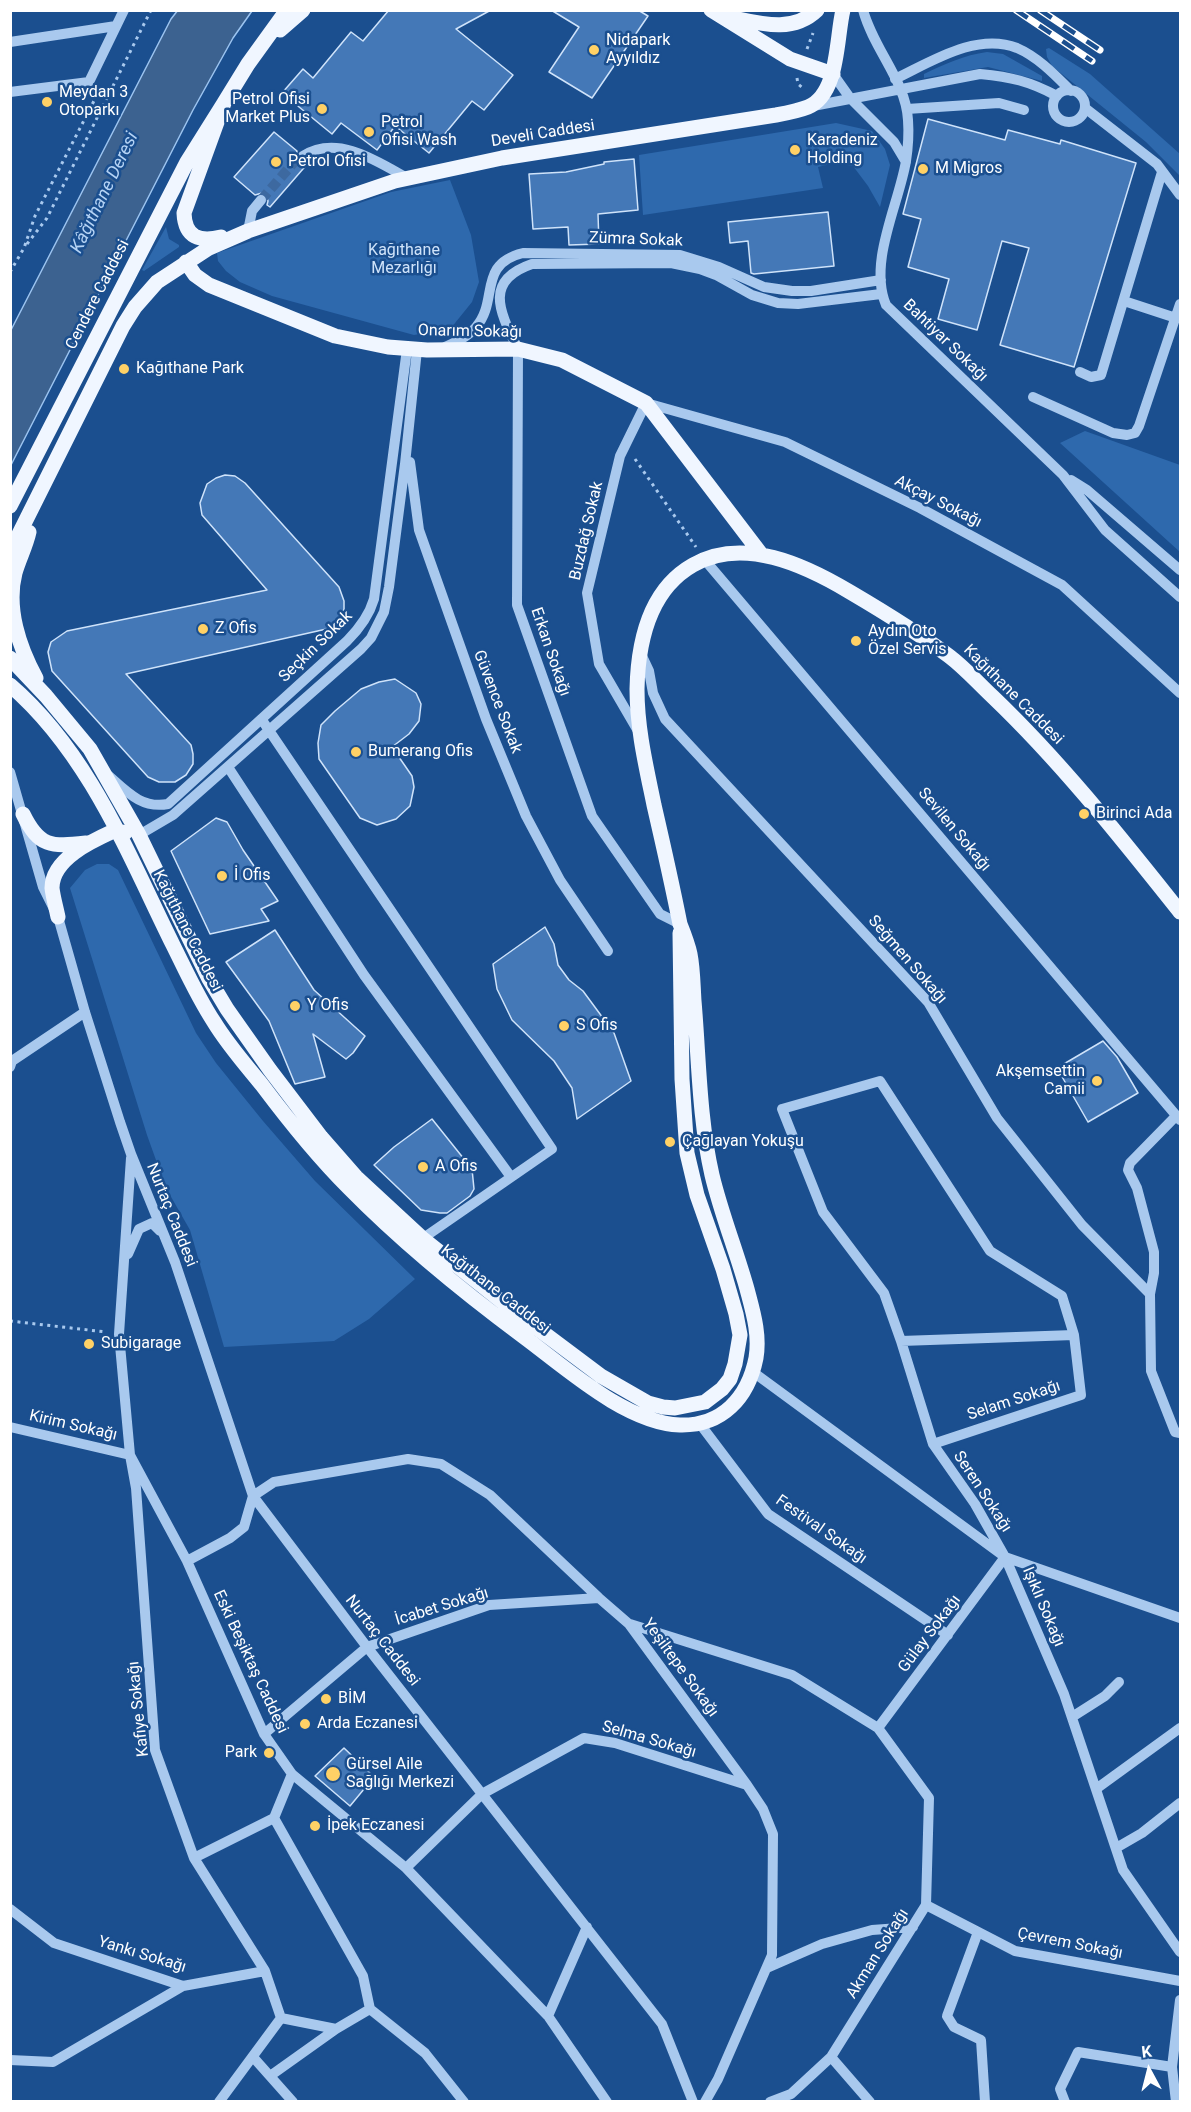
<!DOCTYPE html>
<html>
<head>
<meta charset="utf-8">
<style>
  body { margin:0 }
  #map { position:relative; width:1191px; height:2112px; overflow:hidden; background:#1b4f8f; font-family:Roboto,sans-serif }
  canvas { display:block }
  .frame { position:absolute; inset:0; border:12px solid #fff; pointer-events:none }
  .north { position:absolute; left:1119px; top:2040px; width:60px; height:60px; -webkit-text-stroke:4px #1b4f8f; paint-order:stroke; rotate:353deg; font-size:16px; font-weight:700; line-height:24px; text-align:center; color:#fff }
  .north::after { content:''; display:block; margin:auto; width:21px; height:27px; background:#fff; clip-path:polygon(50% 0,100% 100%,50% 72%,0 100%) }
</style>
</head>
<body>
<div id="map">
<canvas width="1191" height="2112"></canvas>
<div class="frame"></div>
<div class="north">K</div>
</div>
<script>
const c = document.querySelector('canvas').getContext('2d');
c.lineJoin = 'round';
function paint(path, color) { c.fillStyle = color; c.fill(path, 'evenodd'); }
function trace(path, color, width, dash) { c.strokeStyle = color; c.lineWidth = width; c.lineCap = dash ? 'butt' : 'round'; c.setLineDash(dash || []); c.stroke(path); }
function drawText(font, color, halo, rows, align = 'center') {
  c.font = font + ' Roboto,sans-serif'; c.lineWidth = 5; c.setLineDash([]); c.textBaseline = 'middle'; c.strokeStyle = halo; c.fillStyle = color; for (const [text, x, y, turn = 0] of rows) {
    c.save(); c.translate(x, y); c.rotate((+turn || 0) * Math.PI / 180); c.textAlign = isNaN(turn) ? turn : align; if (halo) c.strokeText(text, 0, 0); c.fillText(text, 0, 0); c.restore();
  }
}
const green = new Path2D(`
  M1049,48L1090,74L1180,154V176L1146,142L1052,66L1047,57L1046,49Z
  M987,52L1003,54L1042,76V81L988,67L924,78V74C945,64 964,55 987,52Z
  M836,123L872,131L885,149L890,165L880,207L868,186L853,166L835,163L818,167L823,188L643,215L639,155Z
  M450,180L471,235L479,282L472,302L451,328L414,335L272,296L240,282L226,271L218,261L217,253L391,192Z
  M166,227L169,239L179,245V247L144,271L142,270Z
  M1085,431L1180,465V552L1060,443Z
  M97,864H109L118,870L196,1033L216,1063L263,1121L315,1181L415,1279L369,1319L334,1341L224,1347L190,1230L166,1188L147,1135L70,888L85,870Z`);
const water = new Path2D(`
  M178,10L252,11L233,38L193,110L11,465V330L171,19Z`);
const building = new Path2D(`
  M389,10H491L456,29L513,75L484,110L472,101L429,153L395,126L377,150L341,123L332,134L282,93L303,69L313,78L351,32L363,41Z
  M551,10H638L648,16L592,98L549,72L579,27Z
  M928,119L1005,140L1008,130L1060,144L1061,140L1136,163L1074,367L1000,345L1029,248L1002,241L977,330L938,319L949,279L908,267L921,219L903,214Z
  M274,132L297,151L296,156L298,162L303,163L309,162L270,207L267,205L268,201L266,195L262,193L255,195L234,177Z
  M634,159L638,210L598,214L599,244L569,245L568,227L533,229L529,174L566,172L604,164V162Z
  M828,212L834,266L754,274L751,273L748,241L730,243L728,222Z
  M225,475L235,476L245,483L339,587L344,601V609L342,617L331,628L126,674L191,745L193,754V764L186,775L175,782H159L148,777L52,671L48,652L51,642L67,631L267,590L202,515L200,503L207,484L216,478Z
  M395,679L416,693L421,704L419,721L409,734L392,747L412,776L414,787L410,806L396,819L377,825L360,818L319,759L318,743L321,725L335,711L361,689L379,682Z
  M216,818L227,822L243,850L278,901L261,909L269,921L210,934L171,851Z
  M545,927L554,944L558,965L569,980L583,991L614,1033L631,1081L577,1119L572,1088L554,1061L512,1020L497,989L493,964Z
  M275,930L314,990L365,1036L353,1053L346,1059L313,1034L325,1077L295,1084L269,1021L226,962Z
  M1103,1041L1117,1057L1138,1093L1088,1122L1057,1068Z
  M432,1119L472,1169L474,1189L470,1196L447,1213H440L421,1210L374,1165L394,1147Z
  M344,1748L374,1777L350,1806L315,1776Z`);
const minorTunnel = new Path2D(`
  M261,200L296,160L303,156`);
const path = new Path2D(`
  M807,49L813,33
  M797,78L798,84L804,89
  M27,244L47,218L151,10
  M10,272L24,248L35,216L98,93
  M635,459L696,547
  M10,1321L106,1332`);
const minor = new Path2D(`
  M863,10C874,50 906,81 908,120C909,134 908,148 906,161C899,204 868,262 886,305L1063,475L1105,530L1180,597
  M10,42L116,26
  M833,74L850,98L894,142L906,162
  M895,79C931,62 976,32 1017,48C1038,57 1055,75 1071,91
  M1053 106a16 16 0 1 1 32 0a16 16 0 1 1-32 0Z
  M10,92L89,82L124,10
  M813,106L980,74C1011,77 1029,81 1057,96
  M1085,108L1157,164L1180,195
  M907,109L999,103L1024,110
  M303,156C337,134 377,161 407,178
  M248,231L252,211L261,200
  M1124,301L1176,318
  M445,347C456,342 468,337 476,327C499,301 477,264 523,253L680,255L719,267L764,287L792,291H811L881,280
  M1080,372L1091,377L1101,375L1162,172
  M1033,397L1113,433L1127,435L1135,433L1139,426L1180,304
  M410,462L419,530L486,719L526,816L560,880L608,951
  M1071,480L1087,490L1180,570
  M704,559L1180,1120
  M641,654L649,671L653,693L665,719L928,1002L997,1118L1082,1225L1150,1294
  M262,720L552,1149L419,1241
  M638,731L599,664L587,593L620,456L646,403L785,442L920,508L1062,585L1180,693
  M228,767L364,975L511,1177
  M10,772L43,887L58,917L85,1012L120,1122L131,1154L175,1262L253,1496L367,1647L662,2024L693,2102
  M109,776C127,792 142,809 168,804L347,641C360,628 369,616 374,599L407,349
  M139,835L173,815L361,649L371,638L384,612L389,587L405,464L417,350
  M680,924L660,914L592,816L517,605L518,349C501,314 482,281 532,264L671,263L700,269L716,275L752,295L778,303L798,304L881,294
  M10,1067L12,1061L85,1012
  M1176,1116L1130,1163L1128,1170L1137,1188L1154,1252V1273L1150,1294L1151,1371L1175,1432L1180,1433
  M131,1158L119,1334L130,1455L187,1561L264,1734L292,1774L406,1868L548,2016L607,2102
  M128,1254L139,1229L152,1223L160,1231
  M1074,1335L901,1341L933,1444L975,1504L1005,1557L1064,1694L1123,1870L1180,1952
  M901,1341L884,1293L823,1212L782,1109L880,1081L990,1251L1062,1296L1074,1335L1081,1395L933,1444
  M753,1372L1005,1557L1180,1618
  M700,1424L768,1514L948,1635
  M10,1427L130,1455L136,1488L155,1750L194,1858L265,1971
  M187,1561L230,1538L244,1527L253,1496L274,1482L408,1459L441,1464L490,1495L599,1598L629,1624L747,1785L763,1809L773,1834L772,1955L718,2079L705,2102
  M630,1624L792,1675L878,1728L929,1798L926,1905L831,2057L791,2094L770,2102
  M1072,1717L1105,1696L1119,1682
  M878,1728L1005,1557
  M264,1734L367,1647L489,1605L599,1598
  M1096,1789L1180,1728
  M274,1818L292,1774
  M1116,1848L1142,1833L1180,1803
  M194,1858L274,1818L363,1976L370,2009
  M406,1868L482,1794L584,1738L615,1743L747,1785
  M926,1905L1015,1951L1180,1981
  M10,1909L54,1943L183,1986L265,1971L281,2018
  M978,1932L947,2016L954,2027L981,2040L985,2102
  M767,1968L822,1944L872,1930L913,1927
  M370,2009L425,2053L464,2102
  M548,2016L587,1927
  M253,2057L293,2102
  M831,2057L870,2102
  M10,2060L53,2062L183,1986
  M270,2076L336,2029
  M219,2102L281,2018L336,2029L370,2009
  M1065,2102L1060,2089L1078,2052L1172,2067
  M1176,2102L1172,2067L1180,2000`);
const major = new Path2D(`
  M711,10L790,59L833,74
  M729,17C759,23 792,34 817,10
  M280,30L303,10
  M221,237C200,242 185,238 184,213L224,103L248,64L287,10
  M186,262L195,275L209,285L335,336L388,347L427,350L518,349L562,360L646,403L761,554
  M10,506L187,162L224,103
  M29,532C26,546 19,559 15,573C6,608 19,647 36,678
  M10,552L123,326L135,307L157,282L209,248L248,231L395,181L502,158L776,115C787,113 798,111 808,107C839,94 836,39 843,10
  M10,658L46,696L90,749L139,835L209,979L227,1009L270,1070L321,1137L356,1177L422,1238L505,1304L601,1376L648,1403L663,1407L675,1408L705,1402L722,1389L730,1379L735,1364L740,1335L736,1314L723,1269L697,1195L687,1153L682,1079L680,933
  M10,685C89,753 128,854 173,945C186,971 198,998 214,1022C228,1045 245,1064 262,1085C289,1121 317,1156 349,1188C403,1243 462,1291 524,1337C566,1368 626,1423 680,1425C722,1426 748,1398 756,1358C760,1334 753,1312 747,1289C736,1250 721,1213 712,1175C699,1118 699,1059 694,1001C693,986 693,969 690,954C688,944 684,934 680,924C672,884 663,844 654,805C646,766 637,729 637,689C638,643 649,590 693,565C743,536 805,565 850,592C884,612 917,632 949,656C965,668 979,684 993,697C1062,763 1121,838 1180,912
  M23,814C39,847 51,847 86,843
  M58,917C56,907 53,897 52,888C52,858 94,840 116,830L125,833`);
const rail = new Path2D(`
  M1016,10L1092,61
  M1040,10L1100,50`);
const markers = [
  [594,50,6,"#ffd166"],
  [47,102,6,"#ffd166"],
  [322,109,6,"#ffd166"],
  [369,132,6,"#ffd166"],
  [795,150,6,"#ffd166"],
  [276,162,6,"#ffd166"],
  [923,169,6,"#ffd166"],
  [124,369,6,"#ffd166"],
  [203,629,6,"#ffd166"],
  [856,641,6,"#ffd166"],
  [356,752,6,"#ffd166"],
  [1084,814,6,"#ffd166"],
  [222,876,6,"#ffd166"],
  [295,1006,6,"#ffd166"],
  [564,1026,6,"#ffd166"],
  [1097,1081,6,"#ffd166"],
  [670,1142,6,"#ffd166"],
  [423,1167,6,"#ffd166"],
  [89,1344,6,"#ffd166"],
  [326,1699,6,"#ffd166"],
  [305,1724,6,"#ffd166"],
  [269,1753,6,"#ffd166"],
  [333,1774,8,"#ffd166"],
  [315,1826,6,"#ffd166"]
];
const poiNames = [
  ["Nidapark",606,41],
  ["Ayyıldız",606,59],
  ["Meydan 3",59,93],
  ["Otoparkı",59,111],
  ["Petrol Ofisi",310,100,"right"],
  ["Market Plus",310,118,"right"],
  ["Petrol",381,123],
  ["Ofisi Wash",381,141],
  ["Karadeniz",807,141],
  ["Holding",807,159],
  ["Petrol Ofisi",288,162],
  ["M Migros",935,169],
  ["Kağıthane Park",136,369],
  ["Z Ofis",215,629],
  ["Aydın Oto",868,632],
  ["Özel Servis",868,650],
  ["Bumerang Ofis",368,752],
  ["Birinci Ada",1096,814],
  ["İ Ofis",234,876],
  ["Y Ofis",307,1006],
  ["S Ofis",576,1026],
  ["Akşemsettin",1085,1072,"right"],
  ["Camii",1085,1090,"right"],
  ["Çağlayan Yokuşu",682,1142],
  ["A Ofis",435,1167],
  ["Subigarage",101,1344],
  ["BİM",338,1699],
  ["Arda Eczanesi",317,1724],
  ["Park",257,1753,"right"],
  ["Gürsel Aile",346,1765],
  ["Sağlığı Merkezi",346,1783],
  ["İpek Eczanesi",327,1826]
];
const streetNames = [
  ["Develi Caddesi",543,134,-9],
  ["Zümra Sokak",636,240,2],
  ["Cendere Caddesi",98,295,-63],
  ["Onarım Sokağı",470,332,1],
  ["Bahtiyar Sokağı",945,341,44],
  ["Akçay Sokağı",938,502,27],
  ["Buzdağ Sokak",587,531,-77],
  ["Seçkin Sokak",316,647,-44],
  ["Erkan Sokağı",550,652,71],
  ["Kağıthane Caddesi",1013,695,45],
  ["Güvence Sokak",497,702,69],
  ["Sevilen Sokağı",954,830,50],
  ["Kağıthane Caddesi",187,931,63],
  ["Seğmen Sokağı",907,960,49],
  ["Nurtaç Caddesi",171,1215,68],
  ["Kağıthane Caddesi",495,1290,38],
  ["Selam Sokağı",1014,1401,-18],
  ["Kirim Sokağı",73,1426,13],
  ["Seren Sokağı",982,1492,57],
  ["Festival Sokağı",821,1530,35],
  ["İcabet Sokağı",442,1607,-17],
  ["Işıklı Sokağı",1043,1607,67],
  ["Gülay Sokağı",930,1634,-53],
  ["Nurtaç Caddesi",382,1641,52],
  ["Eski Beşiktaş Caddesi",250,1662,65],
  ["Yeşiltepe Sokağı",680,1668,54],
  ["Kafiye Sokağı",139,1709,-96],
  ["Selma Sokağı",649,1740,16],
  ["Çevrem Sokağı",1070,1944,11],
  ["Akman Sokağı",878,1954,-58],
  ["Yankı Sokağı",142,1955,17]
];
const parkNames = [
  ["Kağıthane",404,251],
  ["Mezarlığı",404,269]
];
const waterNames = [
  ["Kâğıthane Deresi",105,193,-64]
];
paint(green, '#2e69ad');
paint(water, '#3c6290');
trace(water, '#9cc4f0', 1.5);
paint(building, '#4478b7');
trace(building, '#cfe3fa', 1.5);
trace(minorTunnel, '#3d69a0', 10, [10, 5]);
trace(path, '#a9c9ee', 3, [3, 4.5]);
trace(minor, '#a9c9ee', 10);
trace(major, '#f0f6ff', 15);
trace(rail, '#fff', 7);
trace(rail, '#1b4f8f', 4.5, [14]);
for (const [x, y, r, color] of markers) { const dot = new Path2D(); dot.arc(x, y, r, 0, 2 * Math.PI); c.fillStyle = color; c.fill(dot); trace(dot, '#1b4f8f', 2); }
drawText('16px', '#fff', '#1b4f8f', poiNames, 'left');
drawText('16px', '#fff', '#1b4f8f', streetNames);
drawText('16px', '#cfe3fa', '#1b4f8f', parkNames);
drawText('italic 18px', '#b5d3f5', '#1b4f8f', waterNames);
</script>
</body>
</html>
